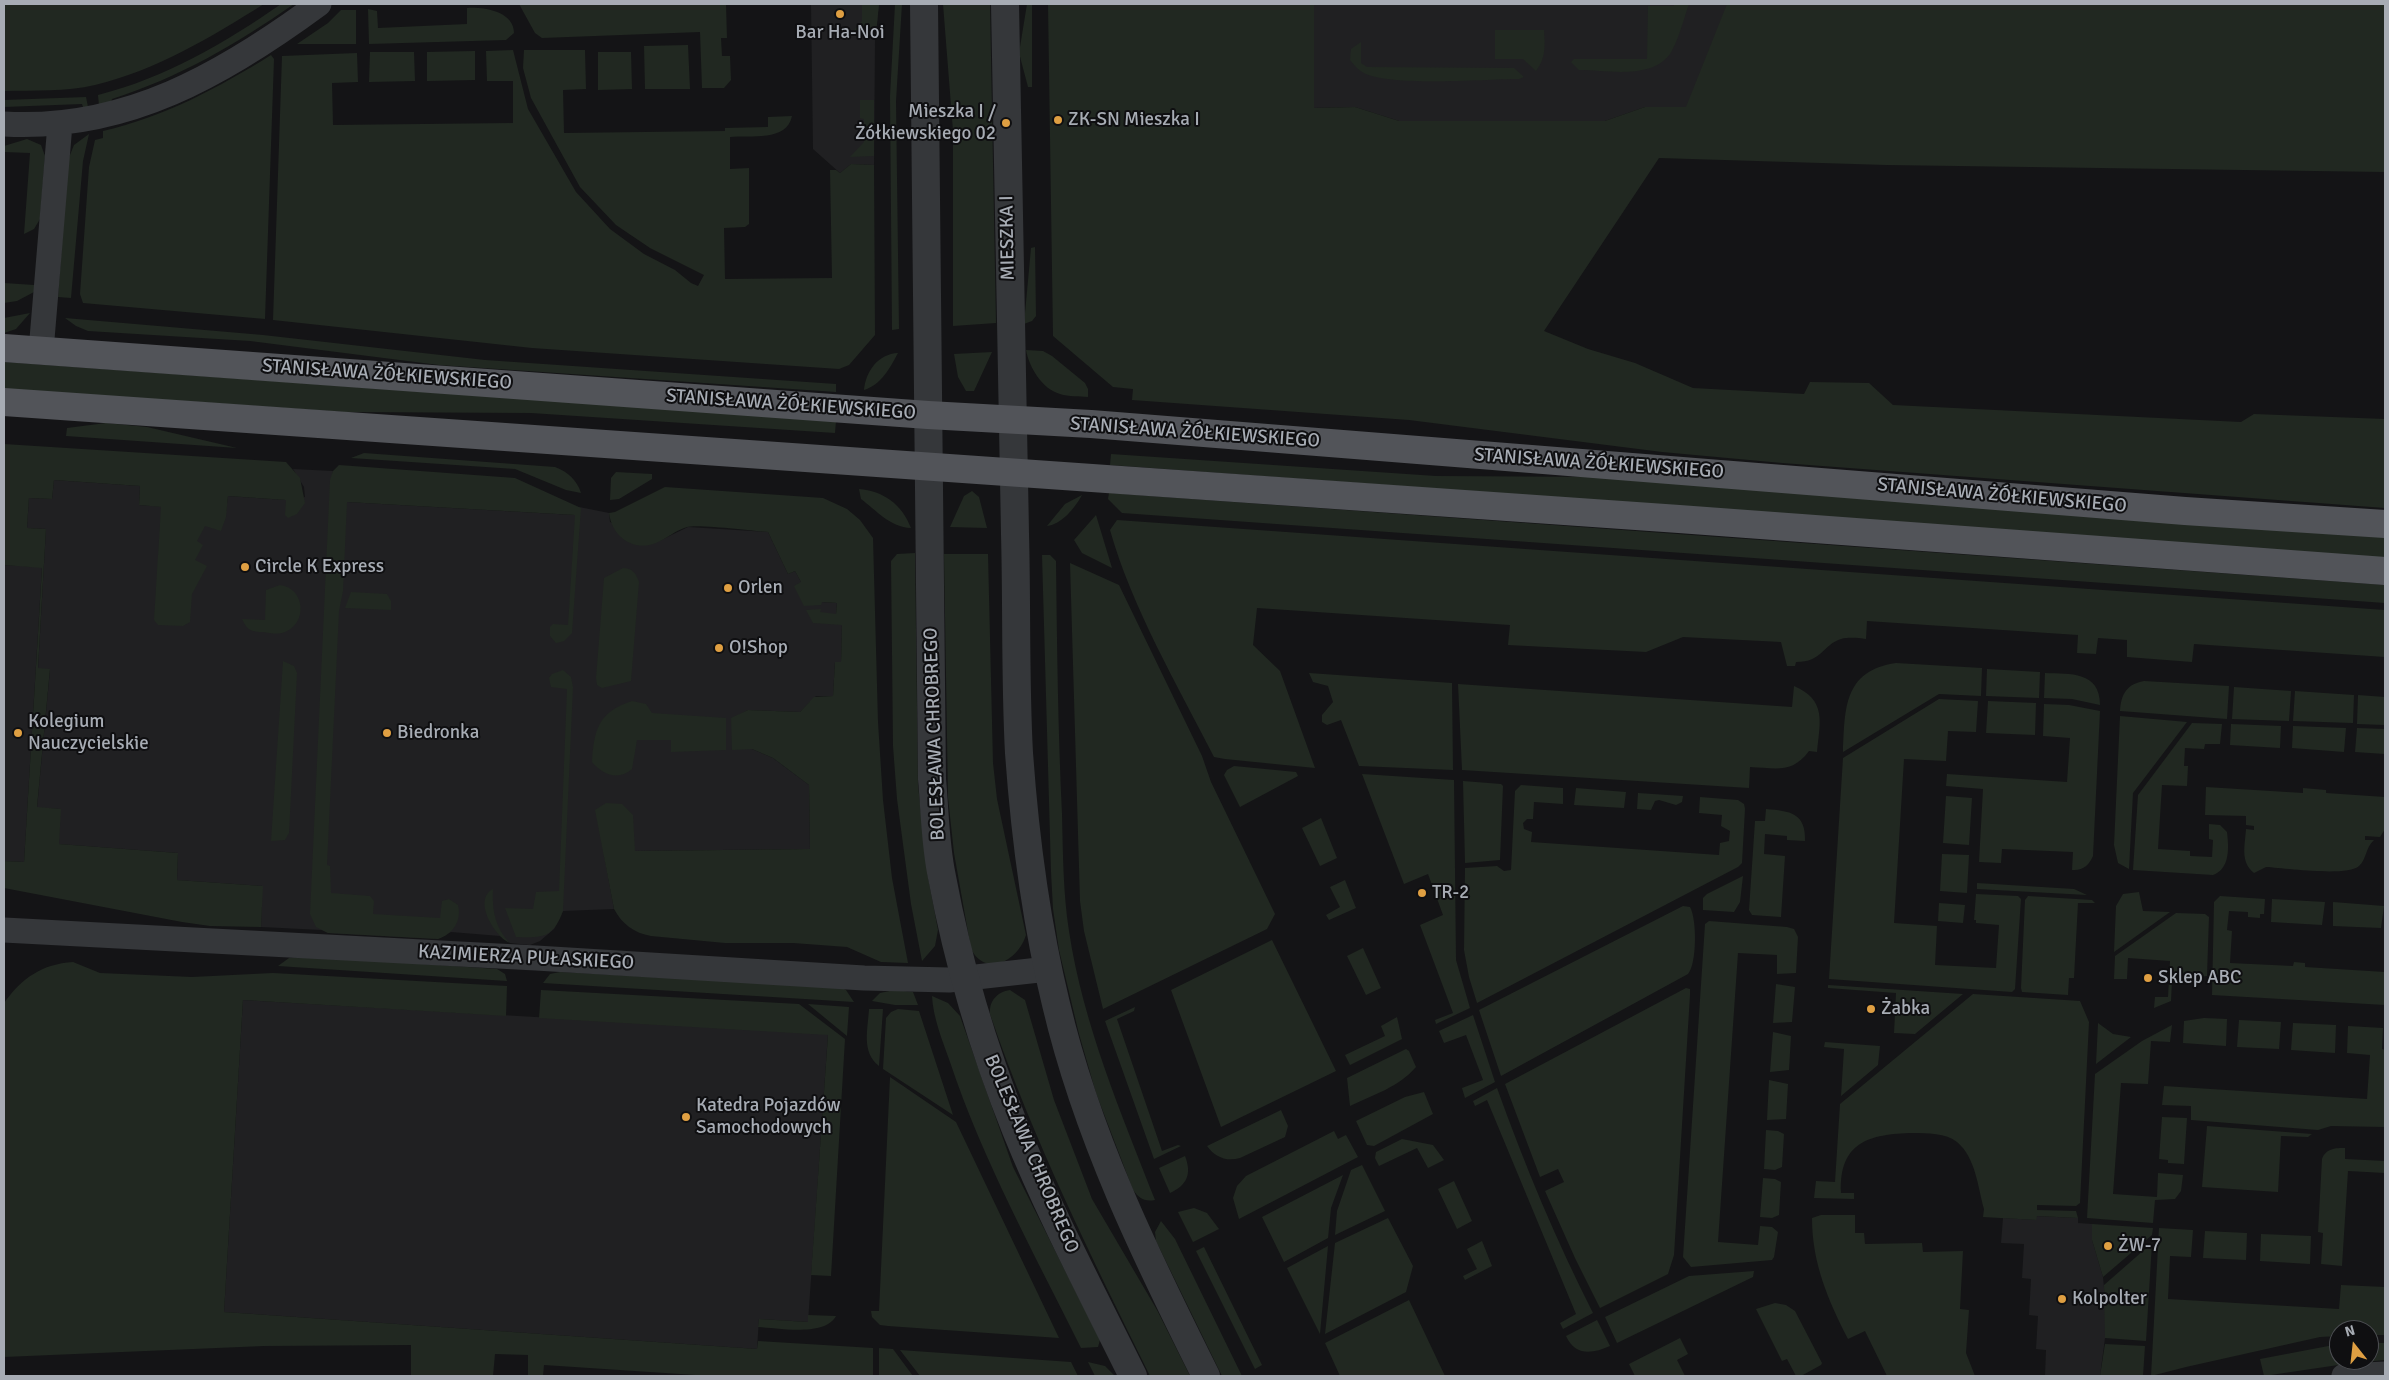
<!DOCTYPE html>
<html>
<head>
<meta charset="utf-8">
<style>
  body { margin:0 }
  #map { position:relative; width:2389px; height:1380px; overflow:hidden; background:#141416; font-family:Signika,sans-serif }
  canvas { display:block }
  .frame { position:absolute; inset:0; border:5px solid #a7acb4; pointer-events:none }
  .north { position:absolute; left:2329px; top:1320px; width:50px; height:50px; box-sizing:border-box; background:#0f0f11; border:1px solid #4c4e52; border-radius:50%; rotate:344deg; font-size:14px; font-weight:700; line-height:20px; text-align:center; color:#a7acb4 }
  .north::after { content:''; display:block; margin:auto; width:18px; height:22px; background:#df9f42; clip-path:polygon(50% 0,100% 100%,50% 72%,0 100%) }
</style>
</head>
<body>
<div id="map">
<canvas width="2389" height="1380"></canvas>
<div class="frame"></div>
<div class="north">N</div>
</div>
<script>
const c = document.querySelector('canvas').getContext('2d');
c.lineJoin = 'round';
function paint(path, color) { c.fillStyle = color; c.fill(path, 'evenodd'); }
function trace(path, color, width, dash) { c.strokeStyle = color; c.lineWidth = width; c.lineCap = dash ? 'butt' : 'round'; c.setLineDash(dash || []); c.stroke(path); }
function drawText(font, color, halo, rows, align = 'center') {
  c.font = font + ' Signika,sans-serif'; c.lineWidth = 4; c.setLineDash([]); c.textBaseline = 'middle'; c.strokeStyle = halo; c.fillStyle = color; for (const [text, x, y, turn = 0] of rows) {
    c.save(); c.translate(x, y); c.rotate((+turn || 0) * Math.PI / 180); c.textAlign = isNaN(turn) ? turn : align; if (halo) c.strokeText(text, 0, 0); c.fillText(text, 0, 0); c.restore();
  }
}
const built = new Path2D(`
  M811,4H879L875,40L874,165L851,164L840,173L813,149Z
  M1314,4H1742L1704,107H1645L1605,121H1399L1355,107L1313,108Z
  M293,469L333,471L330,501L574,515V506L609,513L610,522L657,542L688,527L768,532L788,574L795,571L801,582L821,602L837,603L836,614L842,625L841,662H835L833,696H816L800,712L748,710L734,718L732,749H752L773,758L809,785L810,849L635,851L604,854L614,909L563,911L554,929L540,941L530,945L510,943L500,936L451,932L438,939L328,933L322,930L261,927L262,886L177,880L178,853L58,844L60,809L37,808L50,670L38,669L46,529L27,528L29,498L52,499L54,480L140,486L139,505L226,511L228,496L286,500L305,497L304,487Z
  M4,565L42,567L24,862L4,861Z
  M243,1000L828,1034L808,1322L759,1319L757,1349L224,1312Z
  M2036,1216L2078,1218V1223L2092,1224V1240L2103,1277L2105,1298V1338L2100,1376H2045L2046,1350L2036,1349L2038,1316L2029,1315L2031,1279L2022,1278L2024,1244L2001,1243L2003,1218L2036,1220Z`);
const green = new Path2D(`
  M4,4H264C211,37 157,70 95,85C66,92 34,90 4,91Z
  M281,4H294C235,45 180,77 112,99L111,102L99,105L98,95C165,78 225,43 281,4Z
  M519,4H726L727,38H721L722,56H730L731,80L724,88H702L700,32L542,38L535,33Z
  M862,4H879L876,35L849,36L862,21Z
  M895,4H902L896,101L899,329L892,330L890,96Z
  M943,4H990L996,323L953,326V131Z
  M1027,4H1032V87H1028L1019,53Z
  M1048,4H1314V108L1355,107L1399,121H1605L1645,107H1686L1727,4H2385V172L1886,165L1659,158L1544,331L1588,349L1635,363L1693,388L1804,394L1810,382L1869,383L1893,405L2241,422L2254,414L2385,419V508L1782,463L1662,452L1409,420L1132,400L1133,389L1113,387L1053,336Z
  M1674,4H1689C1684,18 1678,42 1670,54C1651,80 1607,70 1579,70L1571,62L1574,59H1647L1648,6H1674Z
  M467,8C483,7 514,11 514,33L506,40L369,44L368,9L377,11L378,28L467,24Z
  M341,10H356V44H297L328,23Z
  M1495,30H1544C1545,46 1546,58 1536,71L1523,59H1495Z
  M1361,42V63L1367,67L1514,68L1524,77L1519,79C1486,79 1390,87 1364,73C1358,70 1354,65 1350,60L1351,49Z
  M688,45L690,89H645L644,46Z
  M513,50L528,109L576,192L610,229L644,254L675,270L691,283L698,286L704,275L650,248L616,225L580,187L531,98L523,68L524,50H585L586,89L563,90L564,133L725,131V128L768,127V117L792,116C787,142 750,135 730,137V169L749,168V224L745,227L724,228L725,279L832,278L830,170H836L840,173L851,164L874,165L875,335L849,365L839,369L532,348L273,320L282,56L357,53L358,82L332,83L333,125L513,123V81H487L486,51Z
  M475,51V80L427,81V52Z
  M370,52H414L415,81L369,82Z
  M598,52H631L632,89L598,90Z
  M271,55L274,59L265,319L83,303L80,294L89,167L95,140L103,138V131C164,117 218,88 271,55Z
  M86,97L88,107H83L82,104L4,107V100Z
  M860,100H874V156L850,157L864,142V119L860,118Z
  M89,134L83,161L71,298L58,297L68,160L74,145Z
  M27,139L41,145L45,156L40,219L34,229L24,234L30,153L4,152V146Z
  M1035,247L1036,316L1032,321L1024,324L1031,248Z
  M4,283L34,285V292L17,301L4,303Z
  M30,313L16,329L4,333V318Z
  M65,318L263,335L485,360L836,384V392L439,365L250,341L88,331L76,326Z
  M1026,350L1043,351L1052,356L1085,383L1088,389V397C1079,396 1069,397 1060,394C1042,389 1029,367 1026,350Z
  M992,352L974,391H966L958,377L954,354Z
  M898,353C890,368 881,385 864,390C866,371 878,354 898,353Z
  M4,362L836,421L835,433L531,413L344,412L4,389Z
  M106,423L147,427L237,448L66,436L67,428Z
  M4,444L286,462L300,478L305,503L297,514L288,518L285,515L286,500L228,496L226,517L221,531L205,526L197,541L203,545L195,560L207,566L192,594L190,622L183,626L158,625L154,620L161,507L139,505L140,486L54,480L52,499L29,498L27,528L46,529L38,668L50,669L37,807L61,809L59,844L178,853L177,880L263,886L261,927L210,926L182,922L4,888V861L24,862L42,568L4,565Z
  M364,453L555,467C568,472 577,480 581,493L566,490L515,469L351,458Z
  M1111,454L1436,476L1603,477L2385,536V558L1110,465Z
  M339,465L515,478L581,508L572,633L564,641L556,643L550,636V627L553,624L568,625L575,515L347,502L343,591L339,611L327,865L330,866L331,893L370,896L374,901L373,914L440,918L442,901L449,899L458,905C462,921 453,934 438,939L328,933L316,927L310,914L330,480L333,471Z
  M616,472L652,474V479L619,499L610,500L611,478Z
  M665,487L823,498L847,509L860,520L873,538L878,722L883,800L892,878L908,963L881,962L847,947L793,943H725L651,936C634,933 622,924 614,909L595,810L606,803L622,804L633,815L635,851L810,849L809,785L773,758L752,749L732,750L731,718L748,710L800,712L814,697L833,696L835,662H841L842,625L813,623L806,610L821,609L820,612L836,614L837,603L822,602L821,605L804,606L794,586L801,582L795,571L788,574L768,532C753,531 698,524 687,527C676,530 666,539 656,543C632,552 612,536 609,513L615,512Z
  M859,489C883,491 902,504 911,528C890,527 877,511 861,499Z
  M972,491L979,497L987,528L950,527L964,496Z
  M1109,493L2385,585V603L1122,513L1108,499Z
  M1082,495C1075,508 1062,524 1047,526L1065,504Z
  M1096,515L1112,568L1082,553L1074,540Z
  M1117,520L2385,610V657L2194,644L2192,662L2127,657V640L2098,638L2096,654L2077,653L2078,635L1867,621L1866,639C1858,638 1849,637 1841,639C1822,645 1823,662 1796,662L1795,666H1787L1781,642L1683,637L1646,652L1508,645L1510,625L1257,608L1253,645L1280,671L1315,768L1225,759L1214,757C1177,684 1132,608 1110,530Z
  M915,553L918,785L928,877L938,930L935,946L922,961L911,904L897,799L893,746L891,561L897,554Z
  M944,554H988L993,763L997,799L1026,935C1018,961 986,978 971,949L954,853L948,798Z
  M1042,555H1050L1056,561C1057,646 1058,730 1062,814C1063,853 1063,892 1069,931C1083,1024 1121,1113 1155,1200C1144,1202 1139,1198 1133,1190L1096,1093L1079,1034L1059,950L1053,909L1051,872Z
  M1070,563L1119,585L1202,756L1211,782L1275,914L1267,929L1103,1009L1084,931L1080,901Z
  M623,568C632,568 636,573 639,582L631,681L602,688L597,685L596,678L604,578Z
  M280,585C305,588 308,623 285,632C278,635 270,633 263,632C251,632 247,630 242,619L265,620L266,590Z
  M351,592L387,594L391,601V610L345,608Z
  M283,661L294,666L297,673L289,833L285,840L271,841Z
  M1896,663L1982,668L1981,696L1939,694L1843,752C1845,709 1843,671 1896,663Z
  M1987,669L2040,672L2039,698L1986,696Z
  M563,670L571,677L573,687L563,911C553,938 543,938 516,937L505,908L533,909L536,892L559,891L567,689L551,687L549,678L552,674Z
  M1309,673L1452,683L1453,770L1359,766L1341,720L1327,725L1322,722V715L1333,702L1328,686L1313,682Z
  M2045,673C2070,674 2100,671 2100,705L2072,699L2044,698Z
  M2144,681L2229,686L2227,719L2120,711C2121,694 2127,684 2144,681Z
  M1458,684L1792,707L1794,686C1827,700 1820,722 1817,752L1809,751C1792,774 1776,768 1750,767L1749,788L1462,770Z
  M2234,687L2291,691L2289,721L2232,719Z
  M2295,691L2354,695L2353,723L2293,721Z
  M2358,695L2385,697V725L2357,724Z
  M1939,699L1978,701L1976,732L1948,731L1946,761L1904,759L1894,923L1937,926L1935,965L1996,968L1999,925L1976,923V920H1974L1976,894L2018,896L2021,899L2015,989L2012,992L1829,979L1843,758Z
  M632,701L646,704L652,713L726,718V750L671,752V740H637L632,769C618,781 603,775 592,762C594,730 598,712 632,701Z
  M1988,701L2036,703L2035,735L1986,733Z
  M2044,704L2069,705L2100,711L2093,856C2089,865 2083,871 2072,870L2073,852L2002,849L2001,863L1979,862L1983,789L1946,786L1947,774L2067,782L2070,738L2043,736Z
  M2120,716L2187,722L2133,793L2129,869L2118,863L2114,845Z
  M2192,723L2222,724L2220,744H2205L2204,749L2185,748L2184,766H2188L2187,786L2162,785L2158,849L2190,851V856L2212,857L2213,840L2209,839V824L2220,825L2227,832C2229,848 2230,869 2213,875L2133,870L2138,795Z
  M2231,724L2281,726L2280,748L2230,745Z
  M2293,726L2346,728L2344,752L2292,748Z
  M2357,728L2385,729V754L2355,752Z
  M1234,766L1296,772L1298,776L1240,807L1224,775L1227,770Z
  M1362,774L1454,780L1456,960L1470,1008L1436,1024L1435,1020L1453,1013L1420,925L1443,915L1428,874L1404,884Z
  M1463,781L1501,784L1503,786L1500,860L1465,863Z
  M1521,785L1563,788V804L1534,802L1533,819H1527L1523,823L1524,829L1532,832L1531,842L1719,855L1720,843L1729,841L1730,831L1721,826L1722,815L1699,813L1700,797L1738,800L1744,804L1745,809L1742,863L1738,867L1477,1003L1469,977L1464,950L1465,868L1497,866L1504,871L1511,870L1515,791Z
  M2206,787L2303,793V788L2326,790V793L2385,797V829L2380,837L2365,836V840H2374C2365,848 2367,859 2359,866C2347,877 2285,868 2266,867L2254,873C2240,862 2245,845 2246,829L2254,830V826L2246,825V816L2205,815Z
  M1576,788L1626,792L1624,808L1574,805Z
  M1638,793L1683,796L1682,802L1676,805L1659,800L1655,801L1651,810L1637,809Z
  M1946,796L1972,798L1969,845L1943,843Z
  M1766,809C1790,811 1806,813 1805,841L1787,840V836L1765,834L1764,854L1785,856L1781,917L1752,915L1749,910L1755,821H1765Z
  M1321,818L1337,858L1320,866L1302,828Z
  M1942,854L1969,855L1967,893L1940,891Z
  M1743,876L1740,902L1734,912L1703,910V898L1707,894Z
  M1345,880L1356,908L1329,920L1326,915L1340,907L1330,887Z
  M1977,883L2074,889L2087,895L1977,889Z
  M493,889C492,910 495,928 510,943C495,937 472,900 493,889Z
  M2139,892L2143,911L2170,912L2114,952L2116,906L2123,894Z
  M2028,896L2092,900L2095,903H2078L2074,978H2069L2068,995L2022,992L2021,988L2025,900Z
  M2220,896L2265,899L2264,914H2260V918L2248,917V912L2229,911L2227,930L2232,931L2230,963L2293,966L2294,962L2305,963V967L2385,972V1005L2212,995L2214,902Z
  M2272,899L2325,902L2322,925L2271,922Z
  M2333,902L2384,906L2381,928L2333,926Z
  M1939,903L1965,905L1963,923L1938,921Z
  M1683,906L1690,907C1697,919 1697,964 1688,974L1501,1076L1479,1010Z
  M2176,913L2205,914L2209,917L2207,976L2172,981L2171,1001L2154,1008L2155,997H2168L2170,961L2128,958L2127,979H2114L2115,956Z
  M1709,921L1787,927L1794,929L1798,937L1796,973L1777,974V955L1738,953L1718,1242L1758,1245L1760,1226L1772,1227L1778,1232L1774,1257L1772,1260L1691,1267L1683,1257L1705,924Z
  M1272,940L1336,1071L1221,1127L1171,990Z
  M1363,948L1381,988L1366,995L1347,956Z
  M307,956L497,969L505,974L507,981L278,966L289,958Z
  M73,962L100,973L192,977L273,973L507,986L506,1016L243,1000L224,1312L757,1349L758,1341L873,1348V1376H710L544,1365L543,1376H528V1355L495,1354L493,1376H411V1345L264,1346L4,1357V1003C22,978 42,964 73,962Z
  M560,972L840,987L846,990L854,1002L543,983L550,974Z
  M1776,984L1795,987L1792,1022L1773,1023Z
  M1828,985L1963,994L1915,1034L1894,1033L1896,993L1828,988Z
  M1686,988L1690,989V995L1674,1255L1668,1274L1600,1308L1575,1258L1545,1191L1564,1182L1558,1169L1540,1177L1505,1084Z
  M541,990L799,1004L845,1039L831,1276L811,1275L828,1035L539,1018Z
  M894,990L913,992L918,1005H895L872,1001L880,993Z
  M1010,990L1025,1000L1054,1100L1092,1199L1157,1310L1190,1376H1150C1092,1258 1033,1140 990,1014C989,1001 997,992 1010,990Z
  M1973,994L2080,1001L2089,1022L2080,1203L2076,1206L2037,1205V1210L2076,1211L2078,1218L2037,1216L2036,1220L1983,1217L1984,1209C1978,1188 1976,1158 1957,1142C1946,1133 1927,1133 1913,1133C1869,1134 1839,1142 1841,1193H1854V1199L1814,1198L1816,1181L1835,1182L1840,1104Z
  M932,996L948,1003L960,1016L1013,1167L1100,1340L1098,1347L1081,1348C1035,1255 983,1161 950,1062C943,1042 933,1018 932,996Z
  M808,1004L849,1007L847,1036Z
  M1135,1007L1134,1011L1117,1019L1162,1151L1178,1145L1181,1146L1154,1159L1105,1021Z
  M869,1009H883L879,1066C861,1052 868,1029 869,1009Z
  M898,1009L919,1011L953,1115L883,1069L886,1018L891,1012Z
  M1473,1015L1495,1082L1465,1098L1462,1088L1483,1080L1466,1035L1444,1043L1439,1031Z
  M1397,1017L1402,1039L1350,1065L1345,1055L1385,1036L1381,1026Z
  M2204,1018L2227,1019L2226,1046L2183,1043L2184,1021Z
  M2239,1020L2281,1022L2279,1049L2237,1047Z
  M2098,1023L2113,1034L2131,1037L2096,1064Z
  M2293,1023L2336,1025L2335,1053L2291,1050Z
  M2172,1025L2170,1042L2151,1041L2148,1084L2121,1083L2113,1194L2157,1197L2158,1173L2183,1175L2181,1191L2175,1199L2155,1200L2153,1223L2087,1218L2095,1074L2142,1041Z
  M2348,1026L2383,1028L2382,1049L2385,1050V1127L2331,1126L2318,1130L2191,1120V1106L2162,1105L2164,1086L2367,1099L2370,1055L2347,1053Z
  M1773,1032L1791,1036L1789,1070L1770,1072Z
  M1825,1042L1880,1046L1878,1065L1841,1096L1844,1049L1824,1047Z
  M1406,1049L1409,1051L1416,1067C1399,1087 1373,1095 1350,1106L1347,1078Z
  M890,1077L956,1122L1059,1338L888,1326L880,1325L872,1317L871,1311H879Z
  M1769,1080L1788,1084L1786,1119L1767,1120Z
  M1497,1088C1525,1166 1556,1240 1593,1313L1563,1329L1560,1323L1576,1314L1487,1100L1475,1106L1473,1101Z
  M1424,1092L1433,1114L1374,1146L1367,1145L1356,1121L1405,1097Z
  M1281,1110L1288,1126L1285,1137L1240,1158C1226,1162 1215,1157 1207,1146Z
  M2162,1117L2187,1118L2184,1164L2168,1163V1160L2159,1159Z
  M2207,1126L2312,1134L2308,1137L2281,1136L2278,1192L2202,1187Z
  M1766,1130L1778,1131L1784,1134L1782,1167L1775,1170L1764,1169Z
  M1334,1131L1338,1139L1346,1135L1358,1157L1239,1219L1233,1198L1237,1186L1246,1176Z
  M1402,1139L1433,1145L1444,1160L1428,1168L1417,1148L1379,1166L1375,1158L1376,1152Z
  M2345,1148V1159L2385,1161V1173L2348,1171L2342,1266L2321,1264L2323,1233L2318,1232L2322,1159C2326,1148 2336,1148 2345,1148Z
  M1185,1156C1192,1174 1187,1185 1170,1193L1159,1168Z
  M1362,1165L1385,1211L1335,1235L1337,1211L1351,1170Z
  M1343,1175L1331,1208L1328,1238L1284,1262L1262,1217Z
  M1763,1178L1775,1179L1781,1182L1779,1215L1772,1218L1760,1217Z
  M1454,1181L1472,1221L1457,1229L1438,1189Z
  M1194,1208L1207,1213L1219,1229L1193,1242L1178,1212Z
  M1821,1215H1855V1233H1864L1865,1244L1922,1243L1923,1252L1963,1251L1960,1309L1969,1310L1966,1353L1975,1376H1887L1865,1331L1848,1339C1828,1300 1812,1263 1812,1218Z
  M1388,1218L1413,1266L1406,1292L1325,1334L1335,1243Z
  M1161,1221L1175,1239L1242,1376H1222L1156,1241L1155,1232Z
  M2092,1224L2153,1228L2152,1235L2103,1277L2092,1240Z
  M2159,1228L2193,1230L2191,1257L2170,1256L2168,1299L2339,1309L2341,1285L2385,1287V1335H2369V1330H2339V1336L2320,1337L2186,1367L2151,1376Z
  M2205,1231L2247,1233L2246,1260L2203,1258Z
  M2261,1234L2311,1236L2310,1264L2260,1261Z
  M1482,1241L1492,1266L1465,1280L1463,1276L1477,1269L1467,1249Z
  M2152,1243L2146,1341L2105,1338L2104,1285Z
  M1328,1246L1320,1334L1287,1268Z
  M1204,1247L1262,1365L1255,1369L1196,1251Z
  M1754,1271L1753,1277L1617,1343L1605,1317L1689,1276Z
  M1409,1300L1445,1376H1340L1325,1343Z
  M1775,1303L1786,1305L1795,1311L1822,1363L1821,1365L1801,1376H1796L1787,1359L1782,1361L1756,1309Z
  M808,1315L836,1316C825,1337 778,1328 758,1327L759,1319L808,1322Z
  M1597,1320L1610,1346C1592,1354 1575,1356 1566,1336Z
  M1680,1338L1688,1354L1677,1360L1685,1376H1635L1629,1364Z
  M2369,1343H2385V1360L2345,1364L2264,1376L2260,1359L2339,1344V1360H2369Z
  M2105,1344L2145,1346L2143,1376H2100Z
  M879,1348L893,1349L913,1376H879Z
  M900,1350L1071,1362L1078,1376H920Z
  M1088,1362L1105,1366L1115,1376H1095Z`);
const minor = new Path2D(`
  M4,124C126,131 224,74 319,4
  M41,351L60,124
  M4,930L536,958L864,978L949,980L1048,969
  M2344,1376L2385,1374`);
const tertiary = new Path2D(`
  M924,4L932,779C935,811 935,845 942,877C958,963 983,1048 1016,1130C1050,1214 1093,1295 1133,1376
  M1005,4C1007,180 1012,357 1015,534C1017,606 1015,680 1019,753C1025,837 1036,922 1056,1004C1087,1136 1146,1256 1206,1376`);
const primary = new Path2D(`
  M4,348L928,415L1091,424L2185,511L2385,524
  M4,402L1679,519L2385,571`);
const markers = [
  [840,14,5,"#df9f42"],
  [1058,120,5,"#df9f42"],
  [1006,123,5,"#df9f42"],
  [245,567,5,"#df9f42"],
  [728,588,5,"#df9f42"],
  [719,648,5,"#df9f42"],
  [18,733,5,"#df9f42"],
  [387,733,5,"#df9f42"],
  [1422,893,5,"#df9f42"],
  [2148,978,5,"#df9f42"],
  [1871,1009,5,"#df9f42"],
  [686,1117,5,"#df9f42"],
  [2108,1246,5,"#df9f42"],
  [2062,1299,5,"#df9f42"]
];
const poiNames = [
  ["Bar Ha-Noi",840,33,"center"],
  ["Mieszka I /",996,112,"right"],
  ["Żółkiewskiego 02",996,134,"right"],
  ["ZK-SN Mieszka I",1068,120],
  ["Circle K Express",255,567],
  ["Orlen",738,588],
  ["O!Shop",729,648],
  ["Kolegium",28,722],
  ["Nauczycielskie",28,744],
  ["Biedronka",397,733],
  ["TR-2",1432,893],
  ["Sklep ABC",2158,978],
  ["Żabka",1881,1009],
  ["Katedra Pojazdów",696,1106],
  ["Samochodowych",696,1128],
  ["ŻW-7",2118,1246],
  ["Kolpolter",2072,1299]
];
const streetNames = [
  ["MIESZKA I",1008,238,-91],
  ["STANISŁAWA ŻÓŁKIEWSKIEGO",387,375,4],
  ["STANISŁAWA ŻÓŁKIEWSKIEGO",791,405,4],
  ["STANISŁAWA ŻÓŁKIEWSKIEGO",1195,433,4],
  ["STANISŁAWA ŻÓŁKIEWSKIEGO",1599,464,4],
  ["STANISŁAWA ŻÓŁKIEWSKIEGO",2002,496,5],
  ["BOLESŁAWA CHROBREGO",935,734,-92],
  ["KAZIMIERZA PUŁASKIEGO",526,958,3],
  ["BOLESŁAWA CHROBREGO",1031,1154,67]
];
paint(built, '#202022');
paint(green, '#212821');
trace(minor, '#35373a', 25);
trace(tertiary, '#35373a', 28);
trace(primary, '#525459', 28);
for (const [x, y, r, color] of markers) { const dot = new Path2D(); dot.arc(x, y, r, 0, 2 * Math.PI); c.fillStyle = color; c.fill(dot); trace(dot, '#0f0f11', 2); }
drawText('19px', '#a7acb4', '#0f0f11', poiNames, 'left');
drawText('19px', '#a7acb4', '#0f0f11', streetNames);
</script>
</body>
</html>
